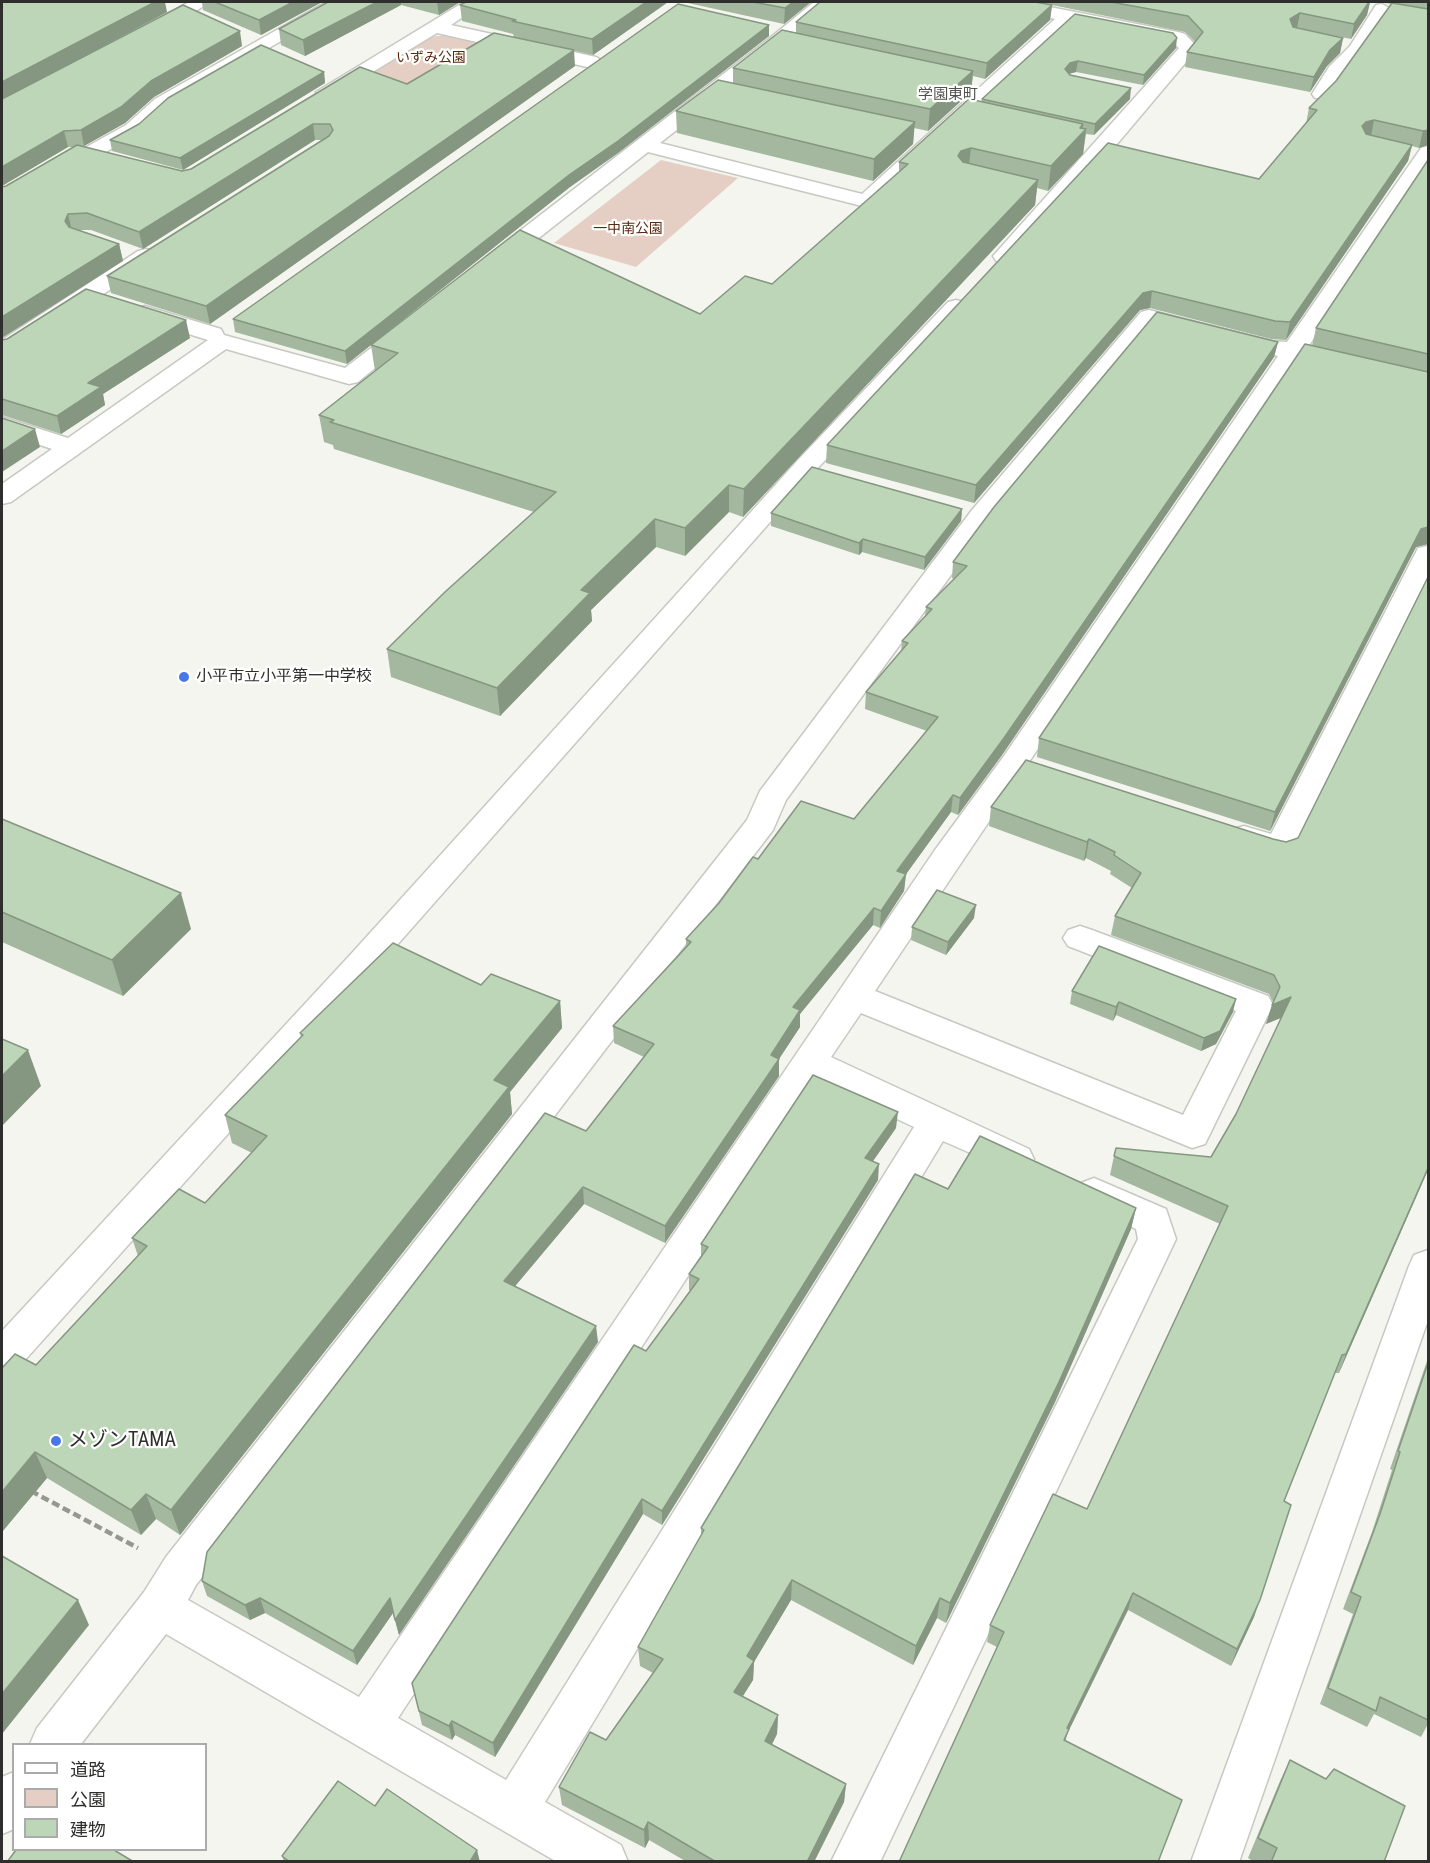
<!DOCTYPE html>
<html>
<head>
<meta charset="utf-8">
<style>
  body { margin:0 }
  #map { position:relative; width:1430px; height:1863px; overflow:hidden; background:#f5f5f0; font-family:"Roboto Condensed","Noto Sans JP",sans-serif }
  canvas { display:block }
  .frame { position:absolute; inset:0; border:3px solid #2e2e2c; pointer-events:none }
  .legend { position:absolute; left:12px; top:1743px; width:195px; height:108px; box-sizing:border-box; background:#fff; border:2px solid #ababab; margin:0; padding:8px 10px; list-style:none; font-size:18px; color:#2e2e2c }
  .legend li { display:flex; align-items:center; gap:12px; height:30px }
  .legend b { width:30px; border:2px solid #ababab }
</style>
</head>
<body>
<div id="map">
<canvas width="1430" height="1863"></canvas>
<div class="frame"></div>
<ul class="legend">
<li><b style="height:8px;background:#fff"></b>道路</li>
<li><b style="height:16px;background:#e5cfc4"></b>公園</li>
<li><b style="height:16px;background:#bed6b8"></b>建物</li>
</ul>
</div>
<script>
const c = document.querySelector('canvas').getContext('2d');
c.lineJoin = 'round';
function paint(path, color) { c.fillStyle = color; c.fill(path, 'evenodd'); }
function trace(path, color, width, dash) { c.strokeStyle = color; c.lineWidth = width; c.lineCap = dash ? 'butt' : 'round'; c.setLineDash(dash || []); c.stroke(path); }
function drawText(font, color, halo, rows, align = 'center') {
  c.font = font + ' "Roboto Condensed","Noto Sans JP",sans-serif'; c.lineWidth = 4.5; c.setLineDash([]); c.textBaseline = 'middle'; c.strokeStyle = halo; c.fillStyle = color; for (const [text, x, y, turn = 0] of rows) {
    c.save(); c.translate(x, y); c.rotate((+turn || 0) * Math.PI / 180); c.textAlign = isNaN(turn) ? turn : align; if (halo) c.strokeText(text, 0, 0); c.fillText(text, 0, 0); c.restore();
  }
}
const green = new Path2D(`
  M448,35L486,44L405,94L361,81L429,37Z
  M661,160L738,178L636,267L554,243Z`);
const path = new Path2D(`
  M31,1491L138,1548`);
const minor = new Path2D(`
  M189,2H211L158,33L151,35L142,29Z
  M326,2H347L169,107L140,133L95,158H81L78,154L81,150L126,125L155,99Z
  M464,2H485L451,25L596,57L606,63L596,69L437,33L333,96H319L316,92Z
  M814,2H833L784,46L660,143L862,194L1055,19L994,6L991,2H1024L1178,32L1185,34L1198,48L1112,150L1012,261H996L993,256L1179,48L1172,42L1073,22L874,206L866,207L648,152L502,267H486L483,262L486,257L770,38Z
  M1382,4L1391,9C1372,40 1350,68 1329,98H1315L1312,94L1329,67L1350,46L1376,5Z
  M1428,146V167L1308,347L1428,375V389L1300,359L875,991L1183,1115L1236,1011L1068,946L1063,938L1068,930L1080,926L1092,930L1268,996L1273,1005L1205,1144L1192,1148L861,1013L831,1057L1029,1149L1034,1159L1029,1169L1016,1173L943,1141L545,1802L621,1845L628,1862H557L166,1634L81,1744H30L37,1728L144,1592L166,1557L747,820L760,791L972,510L1141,312L1149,310L1271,341L1287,342L1421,148ZM1154,325L1278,356L1004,756L935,850L359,1697L188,1600L196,1585L773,830L786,800L990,522ZM816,1081L914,1127L506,1780L398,1718Z
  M146,249L154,251L157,256L154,261L10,355L2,357V340L138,251Z
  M956,300L964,302L967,307L964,312L816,470L375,970L16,1370L2,1375V1331L351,954L798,460L948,302Z
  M145,306L221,329L224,335L345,368L401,325H417L421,330L358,382L349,384L226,349L11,502L2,504V484L52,449L2,432V417L68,438L208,340L137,318L133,313L137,308Z
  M1428,546V580L1291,856L1280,859L1233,845L1228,837L1233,829L1244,826L1271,834L1415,554L1418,548Z
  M1094,1178L1166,1209L1176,1239L880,1862H831L1138,1239L1136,1229L1081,1203L1075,1193L1081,1183Z
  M1428,1250V1320L1239,1862H1191L1409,1266L1414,1255Z
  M14,1772V1829L2,1834V1777Z`);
const wall = new Path2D(`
  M2,2L167,12L54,72L242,46L154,97L125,123L84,146H81L182,171L191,169L407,84L575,66L210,324L111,293L107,276L322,140H315L143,249L91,230H79L119,244L123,261L6,186L74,147H68L2,186Z
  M202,2H322L261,35L203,10Z
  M328,2H460L439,15L401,5L305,56L281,45L279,29Z
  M668,2L593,55L514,37L513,34L462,21L460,5Z
  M683,2H811L784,24Z
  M820,2H1370L1367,15L1351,39L1297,28L1343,38L1340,53L1327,66L1310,92L1185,67L1187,52L1195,42L1185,32L1052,5L1050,20L985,79L973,76L971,92L928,131L914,128L913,144L873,181L677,133L676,111L733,83V68L796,33V22Z
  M1378,2H1428V145L1419,148L1412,146L1408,161L1286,340L1271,339L1150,308L1140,310L974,503L826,463L827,445L1259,179L1306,124L1309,108L1336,81L1391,4Z
  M1075,14L1176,48L1143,85L1076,72L1069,74L1070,75L1130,99L1094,135L1086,134L1083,154L1048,191L1037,188L1035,205L743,517L729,512L685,556L656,547L591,610L592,621L500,716L391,677L387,649L534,512L334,449L333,445L324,442L319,415L375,371L371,345L700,314L772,284L899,172V162L974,100L981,102L982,99Z
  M769,25V36L618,153L570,187L347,364L235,332L233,319Z
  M324,72L325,83L183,170L112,151L110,140L139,124Z
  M1428,160V544L1416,547L1270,831L1037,757L1039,738L1312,346L1316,328Z
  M190,338L103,394L105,405L61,434L2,415V340Z
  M1278,342L1274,357L1002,755L958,815L951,812L906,874L904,891L880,928L873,925L800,1014V1027L779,1059V1076L665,1243L584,1204L515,1286L598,1342L399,1635L393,1613L357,1665L265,1613L250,1620L207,1596L202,1581L586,1131L644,1057L614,1043L613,1026L686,946V939L758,859L854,819L927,731L865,709L866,692L901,651L902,641L925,616L926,607L954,579L952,578L953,562Z
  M962,509L961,521L924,570L862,552L859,555L771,526V513Z
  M991,807L1273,839L1286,842L1298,838L1428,1170L1339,1373H1335L1284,1502L1254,1617L1231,1666L1128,1610L1068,1732L899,1862L997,1647L987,1642L990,1625L1087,1509L1220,1224L1110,1175L1114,1156L1211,1157L1236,1114L1281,1018L1266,1024L1273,1002L1269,994L1111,935L1115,916L1132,888L1110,874L1111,871L1086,858L1084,861L989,826Z
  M2,819L191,929L123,996L2,942Z
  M974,918L946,955L911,940L912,927Z
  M481,985L560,1001L562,1028L510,1092L512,1114L180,1535L156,1519L141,1535L47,1478L2,1532V1368L36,1365L138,1256L132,1238L205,1203L252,1153L232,1143L225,1115L301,1037L300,1033Z
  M1072,991L1233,1012L1216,1044L1201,1051L1116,1015L1113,1021L1070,1004Z
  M896,1128L873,1161L878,1180L662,1525L643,1514L495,1757L455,1735L452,1740L422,1725L412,1683L646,1351L691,1291L689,1290V1274L701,1256V1244Z
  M948,1189L1136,1208L1131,1229L1055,1402L946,1623L937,1618L913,1665L791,1600L754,1662L753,1680L743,1696L778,1715L777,1734L772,1745L846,1784L844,1802L814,1862H687L649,1840L645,1848L562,1805L559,1787L606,1740L653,1673L640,1666L638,1647L701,1537V1528Z
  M1428,1358V1724L1421,1737L1374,1714L1367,1727L1320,1704L1353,1614L1343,1609L1372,1532L1392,1470L1390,1469Z
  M1290,1760L1384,1862H1254L1248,1858L1280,1781Z
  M375,1806L480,1862H284L282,1856Z`);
const shadedWall = new Path2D(`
  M155,2H165L167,12L2,100V82Z
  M293,2H322L261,35L259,20Z
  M377,2H401V5L305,56L303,40Z
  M437,2H460L439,15Z
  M646,2H668L593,55L592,39Z
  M793,2H811L784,24L785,8Z
  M1369,2H1370L1367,15L1351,39L1354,24Z
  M1052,5L1050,20L985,79L987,63Z
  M1300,13L1297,28L1287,34L1290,19Z
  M769,25V36L618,153L570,187L347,364L345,351L569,175Z
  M240,31L242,46L154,97L125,123L84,146L81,130L151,81Z
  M1177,38L1176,48L1143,85L1144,75Z
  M1343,38L1340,53L1327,66L1310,92L1314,77L1330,50Z
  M574,50L575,66L210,324L206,306Z
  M1078,61L1076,72L1068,74L1065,69L1070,63Z
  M973,71L971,92L928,131L930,109Z
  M324,72L325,83L183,170L180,158Z
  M1131,88L1130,99L1094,135L1095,124Z
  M1374,120L1371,136L1358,143L1362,126L1366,122Z
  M915,122L913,144L873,181L874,159Z
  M313,124L315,140L143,249L139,232Z
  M1083,124L1082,134L1086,129L1083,154L1048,191L1051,166Z
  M1428,130V145L1419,148L1423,131Z
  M64,131L68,147L2,186V167Z
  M1412,145L1408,161L1286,340L1290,322Z
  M971,148L968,173L958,156L961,151Z
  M1038,180L1035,205L743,517L744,489Z
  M68,214L72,231L65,221Z
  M119,244L123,261L2,338V317Z
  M1152,291L1150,308L1140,310L974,503L976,485L1143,293Z
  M186,320L190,338L103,394L105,405L61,434L57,416L88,383Z
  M1278,342L1274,357L1002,755L958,815L960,798Z
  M35,429L40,447L2,472V451Z
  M729,485V512L685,556V528Z
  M962,509L961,521L924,570L925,557Z
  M655,519L656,547L591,610L592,621L500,716L497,688L581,590Z
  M1428,527V544L1416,547L1270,831L1275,812L1421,529Z
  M863,539L862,552L859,555V543Z
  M953,795L951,812L896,888L897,871Z
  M1089,839L1086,858L1084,861L1087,842Z
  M906,874L904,891L880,928L881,911Z
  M181,893L191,929L123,996L112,960Z
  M976,905L974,918L946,955L948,942Z
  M874,908L873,925L800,1014V1027L775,1065L779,1059V1076L665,1243V1226L771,1055L793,1007Z
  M1291,997L1285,1016L1266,1024L1272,1005Z
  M1236,999L1233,1012L1216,1044L1201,1051L1204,1038Z
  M560,1001L562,1028L510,1092L512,1114L180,1535L171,1510L494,1080Z
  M1119,1002L1116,1015L1113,1021L1116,1007Z
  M28,1050L41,1086L2,1126V1076Z
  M898,1112L896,1128L864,1174L865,1158Z
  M879,1164L878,1180L662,1525V1511Z
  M1428,1168V1170L1339,1373L1346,1354Z
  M583,1187L584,1204L506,1297L504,1281Z
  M1136,1208L1131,1229L1055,1402L946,1623L950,1603Z
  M596,1326L598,1342L399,1635L395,1620Z
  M35,1452L47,1478L2,1532V1492Z
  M146,1494L156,1519L141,1535L131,1510Z
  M642,1499L643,1514L495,1757L493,1743Z
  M792,1580L791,1600L754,1662L753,1680L734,1710V1692L747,1656Z
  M1133,1593L1128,1610L1068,1732L1064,1745L1059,1756L1067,1728Z
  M260,1598L265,1613L250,1620L245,1605Z
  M390,1598L393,1613L357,1665L353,1651Z
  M940,1598L937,1618L913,1665L916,1646Z
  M78,1600L89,1625L2,1734V1694Z
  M1260,1600L1254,1617L1231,1666L1237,1649Z
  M778,1715L777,1734L764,1759L765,1741Z
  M452,1721L455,1735L452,1740L449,1726Z
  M846,1784L844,1802L814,1862H807Z
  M648,1822L649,1840L645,1848L644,1830Z
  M477,1850L480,1862H471V1860Z`);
const building = new Path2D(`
  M2,2H155L2,82Z
  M215,2H293L259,20Z
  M328,2H377L303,40L279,29Z
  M466,2H646L592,39L512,21L516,20L460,5Z
  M753,2H793L785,8Z
  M820,2H1035L1052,5L987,63L796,22Z
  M1111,2H1369L1354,24L1300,13L1290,19L1293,27L1343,38L1330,50L1314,77L1187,52L1203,32L1188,16Z
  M1392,3L1428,9V130L1423,131L1374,120L1366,122L1362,126L1366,134L1412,145L1290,322L1275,321L1152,291L1143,293L976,485L827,445L1108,143L1259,179L1317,110L1309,108L1336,81Z
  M678,4L769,25L618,141L569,175L345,351L233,319Z
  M183,5L240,31L151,81L121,107L81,130L64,131L2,167V99Z
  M1075,14L1173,33L1177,38L1144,75L1078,61L1070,63L1065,69L1070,75L1131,88L1095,124L982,99Z
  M782,30L973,71L930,109L733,68Z
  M494,33L574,50L206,306L107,276L329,136L333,130L330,124H313L139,232L87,213L68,214L65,221L69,227L119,244L2,317V187L6,186L77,145L182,171L191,169L360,67L407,84Z
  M261,45L324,72L180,158L110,140L139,124L168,98Z
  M718,80L915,122L874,159L676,111Z
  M971,97L974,100L1083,124L1080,128L1086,129L1051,166L971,148L961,151L958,156L963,162L1038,180L744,489L729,485L685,528L655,519L581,590L590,593L497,688L387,649L446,591L556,492L330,422L334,420L319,415L398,353L371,345L520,230L700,314L745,276L772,284L908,164L899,162Z
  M1428,160V354L1316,328Z
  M86,289L186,320L88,383L101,387L57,416L2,399V340L7,339Z
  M1157,312L1278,342L1004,738L960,798L953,795L897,871L906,874L881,911L874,908L793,1007L800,1010L771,1055L779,1059L665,1226L583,1187L504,1281L596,1326L395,1620L390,1598L353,1651L260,1598L245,1605L202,1581L207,1552L545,1113L586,1131L654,1044L613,1026L691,942L686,939L719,903L753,857L758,859L801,801L854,819L938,717L866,692L908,643L902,641L932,609L926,607L967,566L953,562L994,507Z
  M1305,344L1428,372V527L1421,529L1275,812L1039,738Z
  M2,418L35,429L2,451Z
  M812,467L962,509L925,557L863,539L859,543L771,513Z
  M1428,577V1168L1346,1354L1342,1355L1284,1501L1291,1505L1260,1600L1237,1649L1133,1593L1067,1728L1069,1729L1064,1740L1182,1800L1158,1862H899L1004,1632L990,1625L1053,1494L1087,1509L1228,1206L1114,1156L1116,1148L1211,1157L1236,1114L1291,997L1272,1005L1280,987L1274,975L1115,916L1141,873L1114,855L1115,852L1089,839L1087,842L991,807L1026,760L1273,839L1286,842L1298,838Z
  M2,819L181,893L112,960L2,912Z
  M937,890L976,905L948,942L912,927Z
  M393,943L481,985L491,974L560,1001L494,1080L509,1087L171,1510L146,1494L131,1510L35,1452L2,1492V1368L15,1354L36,1365L147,1246L132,1238L179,1189L205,1203L267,1136L225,1115L303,1035L300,1033Z
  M1099,946L1236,999L1220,1031L1204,1038L1119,1002L1116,1007L1072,991Z
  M2,1039L28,1050L2,1076Z
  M813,1075L898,1112L865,1158L879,1164L662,1511L642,1499L493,1743L452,1721L449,1726L419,1711L412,1683L634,1345L646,1351L699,1279L689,1274L708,1247L701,1244Z
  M980,1136L1136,1208L1059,1382L950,1603L940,1598L916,1646L792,1580L747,1656L754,1661L734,1692L778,1715L765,1741L846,1784L807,1862H716L648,1822L644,1830L559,1787L590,1732L606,1740L663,1659L638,1647L704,1530L701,1528L915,1174L948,1189Z
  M1428,1363V1720L1380,1697L1376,1711L1328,1688L1361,1597L1351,1592L1380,1514L1400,1452L1398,1451Z
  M2,1556L78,1600L2,1694Z
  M1290,1760L1326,1779L1334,1769L1405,1806L1384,1862H1271L1277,1848L1258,1838Z
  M338,1781L375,1806L387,1789L477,1850L471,1860L474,1862H290L282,1856Z
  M16,1850H114L134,1862H7Z`);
const markers = [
  [184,677,6,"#4777e9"],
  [56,1441,6,"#4777e9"]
];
const farParknames = [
  ["いずみ公園",431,58],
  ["一中南公園",628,229]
];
const farNeighbourhoodnames = [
  ["学園東町",948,95]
];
const poiNames = [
  ["小平市立小平第一中学校",196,677]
];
const nearPoinames = [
  ["メゾンTAMA",68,1441]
];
paint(green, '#e5cfc4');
trace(minor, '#c8c8c3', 3);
trace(path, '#969692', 4.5, [8, 4]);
paint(minor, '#fff');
paint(wall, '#a3b89e');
paint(shadedWall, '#859681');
paint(building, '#bed6b8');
trace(building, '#859681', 1.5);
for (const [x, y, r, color] of markers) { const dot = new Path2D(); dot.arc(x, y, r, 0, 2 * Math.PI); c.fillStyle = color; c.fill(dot); trace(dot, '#fff', 2); }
drawText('14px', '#592a11', '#fff', farParknames);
drawText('15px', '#51514d', '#fff', farNeighbourhoodnames);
drawText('16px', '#2e2e2c', '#fff', poiNames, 'left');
drawText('20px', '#2e2e2c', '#fff', nearPoinames, 'left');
</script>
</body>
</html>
